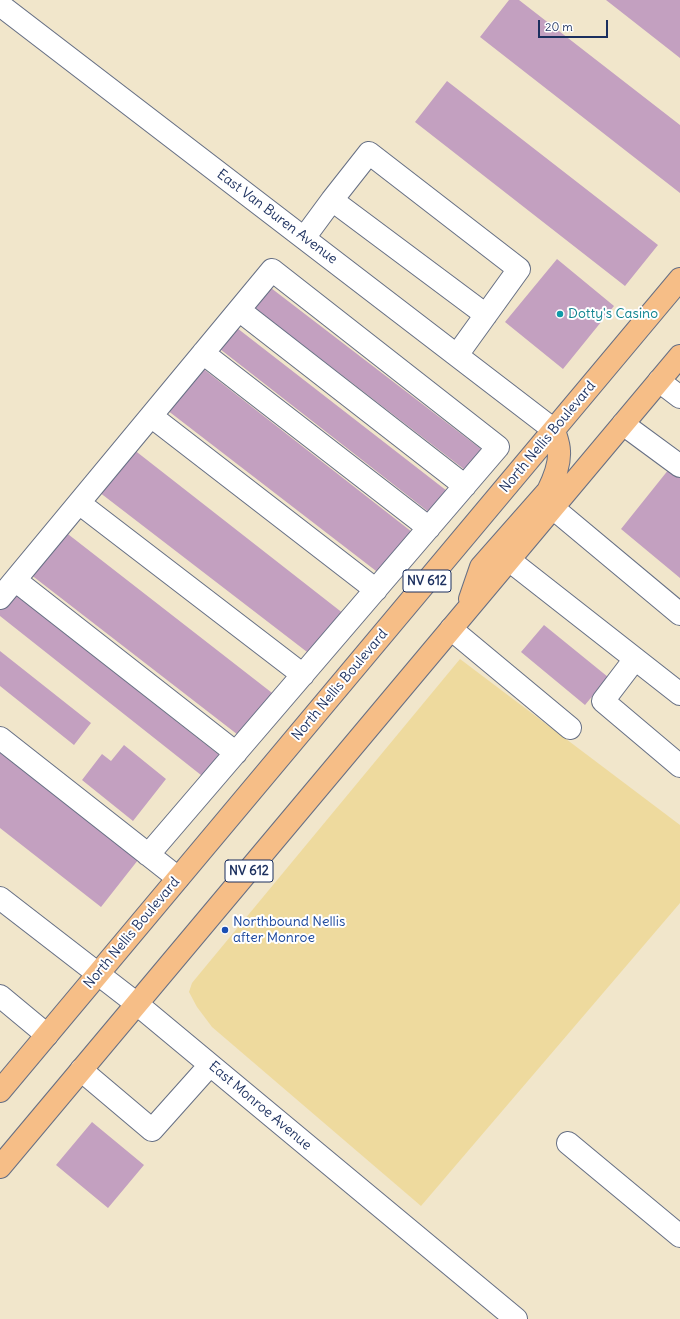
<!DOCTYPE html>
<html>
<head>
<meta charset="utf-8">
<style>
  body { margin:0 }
  #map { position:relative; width:680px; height:1319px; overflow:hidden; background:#f1e6cb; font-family:Delius,sans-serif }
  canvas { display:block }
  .scale { position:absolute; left:538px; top:20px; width:70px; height:18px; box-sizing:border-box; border:2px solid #1b2f5e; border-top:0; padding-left:5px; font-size:12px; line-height:14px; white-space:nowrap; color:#1b2f5e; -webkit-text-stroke:3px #fff; paint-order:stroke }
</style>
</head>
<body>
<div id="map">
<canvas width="680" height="1319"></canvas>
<div class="scale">20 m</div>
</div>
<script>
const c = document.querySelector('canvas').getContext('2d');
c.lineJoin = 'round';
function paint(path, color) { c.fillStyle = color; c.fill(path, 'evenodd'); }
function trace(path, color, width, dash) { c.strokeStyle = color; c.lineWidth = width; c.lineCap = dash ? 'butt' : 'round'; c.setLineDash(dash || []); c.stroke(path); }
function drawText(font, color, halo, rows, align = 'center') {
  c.font = font + ' Delius,sans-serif'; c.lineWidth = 4; c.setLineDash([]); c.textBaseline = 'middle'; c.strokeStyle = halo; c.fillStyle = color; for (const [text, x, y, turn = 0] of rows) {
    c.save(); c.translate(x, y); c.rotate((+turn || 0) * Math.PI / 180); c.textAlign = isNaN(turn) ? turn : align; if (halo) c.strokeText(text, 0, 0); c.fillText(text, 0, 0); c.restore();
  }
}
const sand = new Path2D(`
  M460,659L680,825V903L421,1206L212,1027L197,1007L189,992L192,983L201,972Z`);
const building = new Path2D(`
  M509,0H519L680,125V193L480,37Z
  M606,0H680V58Z
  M447,81L658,245L625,286L415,122Z
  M557,259L614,306L563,369L505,322Z
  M271,288L481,449L465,470L255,308Z
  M237,328L447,491L430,513L220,349Z
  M201,367L412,532L380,574L167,410Z
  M133,449L344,614L311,655L99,492Z
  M669,469L680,478V578L621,529Z
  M64,531L276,696L242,738L30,574Z
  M12,592L223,758L206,779L0,616V607Z
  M544,625L608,677L585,705L521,652Z
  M0,651L91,723L74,745L0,686Z
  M124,745L166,779L133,821L82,780L102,754L111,761Z
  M0,752L138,860L101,907L0,828Z
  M92,1122L144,1165L108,1208L56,1165Z`);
const minor = new Path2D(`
  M0,5L554,430
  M304,238L332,200
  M239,310L465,486
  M203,353L429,528
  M457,355L519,269L369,153L332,200L486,315
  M659,381L680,397
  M151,416L376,590
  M623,424L680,466
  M79,503L303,675
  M553,508L680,614
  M509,560L680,694
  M15,580L236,753
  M0,598L272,270L498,447L148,855
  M451,629L570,728
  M635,659L603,701L680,766
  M0,738L178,878
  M0,898L137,1004L516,1319
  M0,996L47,1035
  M81,1070L152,1130L210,1065
  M568,1143L680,1236`);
const major = new Path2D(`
  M470,599L481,567L548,491C554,479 560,465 559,451C559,444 556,437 554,430
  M0,1091L680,279
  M0,1167L680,356`);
const markers = [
  [560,314,4,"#0f9aa8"],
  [225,930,4,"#1a4fb4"]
];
const shields = [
  [427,581,48],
  [249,871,48]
];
const shieldNames = [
  ["NV 612",427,581],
  ["NV 612",249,871]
];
const streetNames = [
  ["East Van Buren Avenue",277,217,37],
  ["North Nellis Boulevard",548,437,-50],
  ["North Nellis Boulevard",340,685,-50],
  ["North Nellis Boulevard",132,933,-50],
  ["East Monroe Avenue",260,1106,40]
];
const cultureNames = [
  ["Dotty's Casino",568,314]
];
const transitNames = [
  ["Northbound Nellis",233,922],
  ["after Monroe",233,938]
];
paint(sand, '#eeda9e');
paint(building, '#c3a0c0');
trace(minor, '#666f84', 24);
trace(major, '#666f84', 24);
trace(minor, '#fff', 22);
trace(major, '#f6be87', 22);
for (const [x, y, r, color] of markers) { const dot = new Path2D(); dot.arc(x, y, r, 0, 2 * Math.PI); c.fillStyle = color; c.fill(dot); trace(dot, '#fff', 1.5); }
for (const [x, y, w] of shields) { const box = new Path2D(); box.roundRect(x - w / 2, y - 11, w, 22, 3); c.fillStyle = '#fff'; c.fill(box); trace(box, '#1b2f5e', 1); }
drawText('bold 13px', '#1b2f5e', null, shieldNames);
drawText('14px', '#1b2f5e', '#fff', streetNames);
drawText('14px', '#0d838f', '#fff', cultureNames, 'left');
drawText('14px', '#164399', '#fff', transitNames, 'left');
</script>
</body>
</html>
